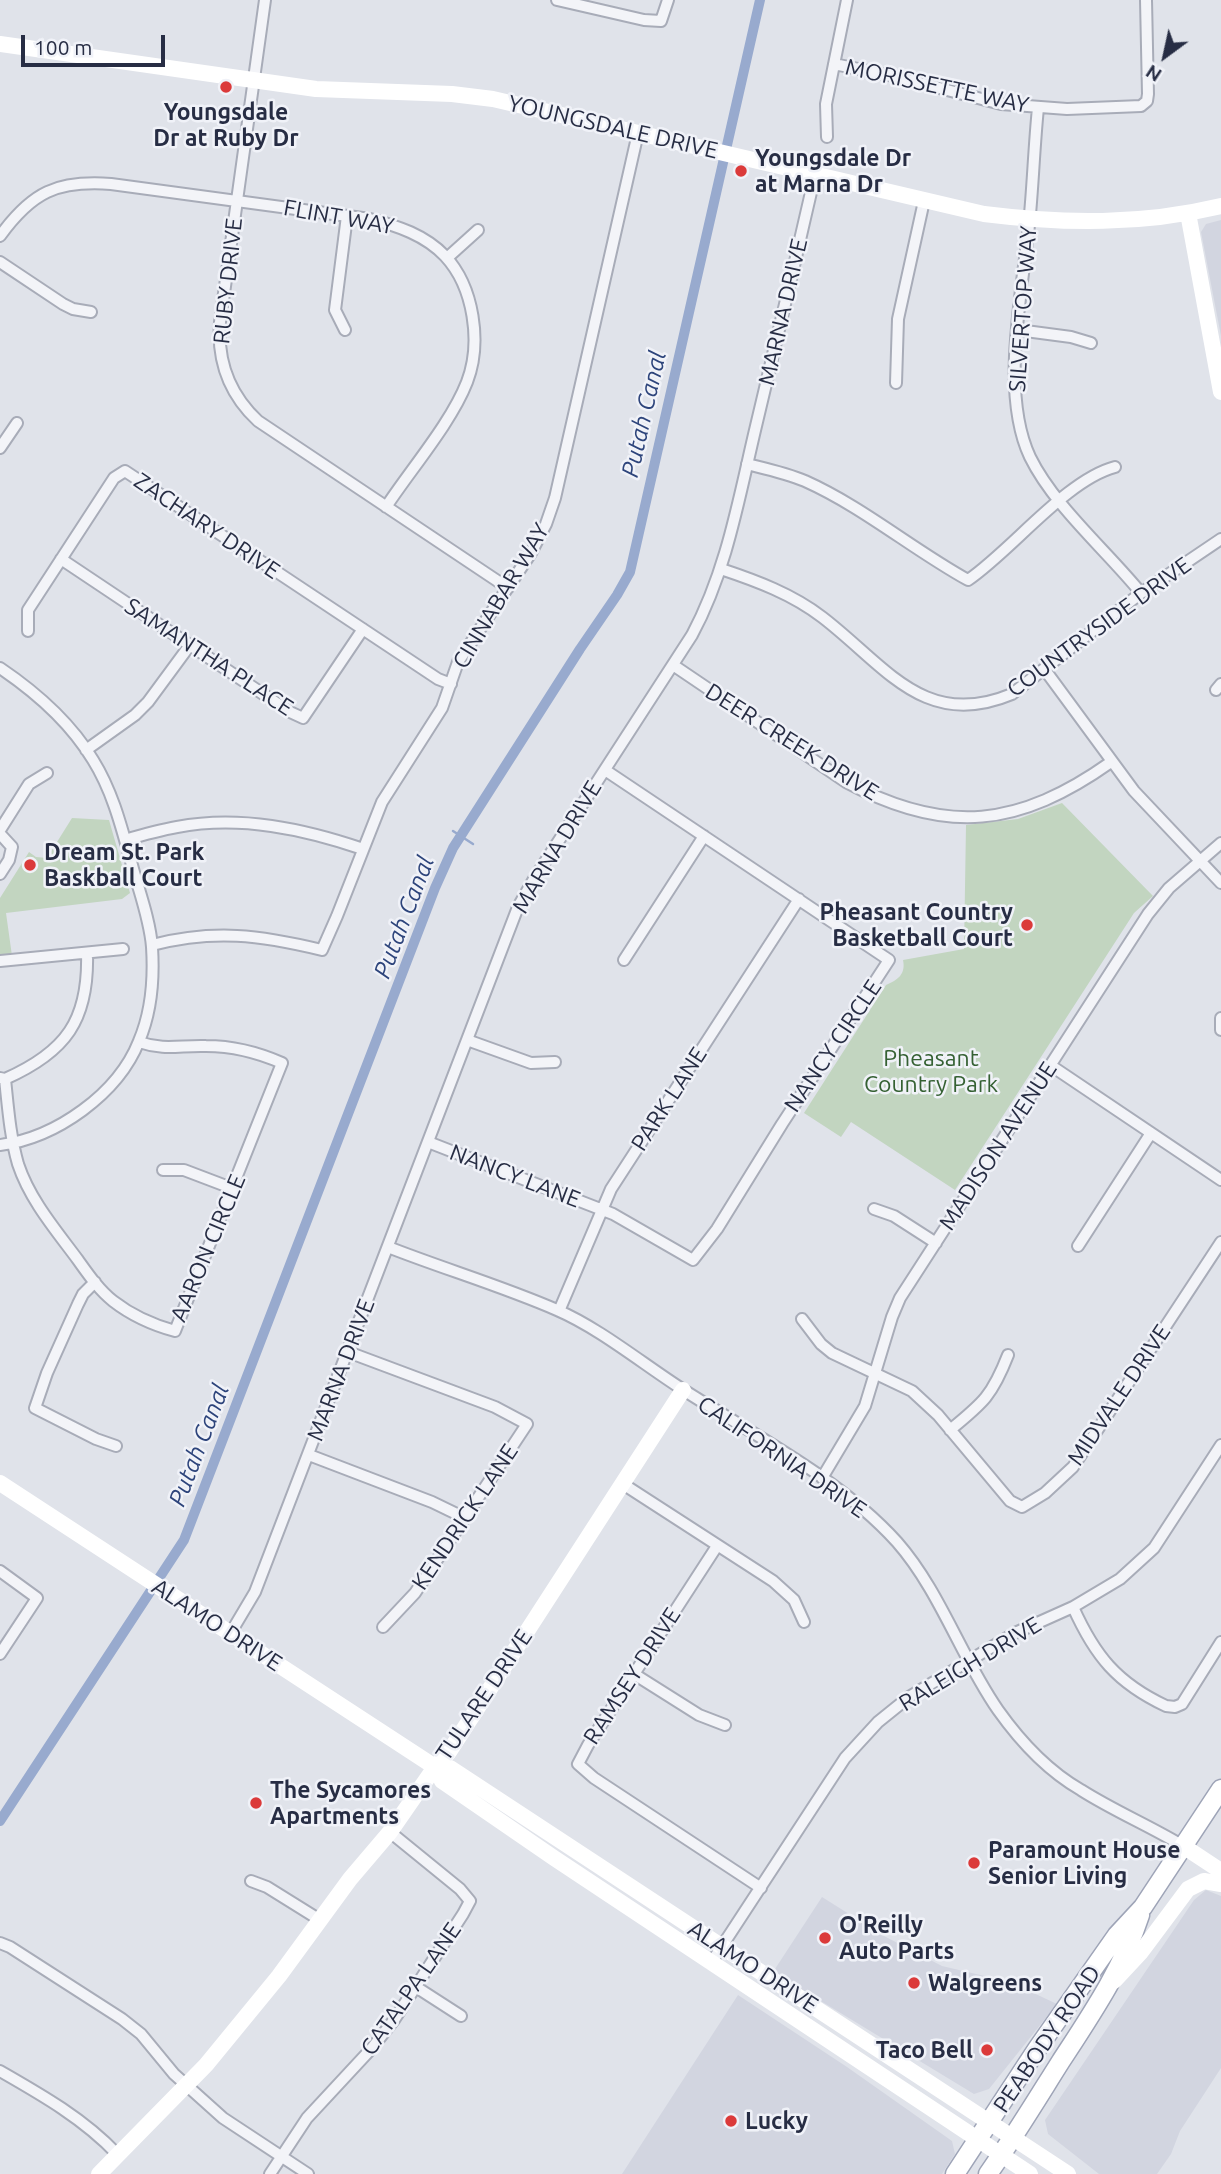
<!DOCTYPE html>
<html>
<head>
<meta charset="utf-8">
<style>
  body { margin:0 }
  #map { position:relative; width:1221px; height:2174px; overflow:hidden; background:#e0e3ea; font-family:Ubuntu,sans-serif }
  canvas { display:block }
  .north { position:absolute; left:1130px; top:21px; width:70px; height:70px; -webkit-text-stroke:5px #f0f2f8; paint-order:stroke; rotate:213deg; font-size:19px; font-weight:700; line-height:28px; text-align:center; color:#272d44 }
  .north::after { content:''; display:block; margin:auto; width:24px; height:32px; background:#272d44; clip-path:polygon(50% 0,100% 100%,50% 72%,0 100%) }
  .scale { position:absolute; left:21px; top:35px; width:144px; height:32px; box-sizing:border-box; border:4px solid #272d44; border-top:0; padding-left:9px; font-size:21px; line-height:24px; white-space:nowrap; color:#272d44; -webkit-text-stroke:5px #f0f2f8; paint-order:stroke }
</style>
</head>
<body>
<div id="map">
<canvas width="1221" height="2174"></canvas>
<div class="north">N</div>
<div class="scale">100 m</div>
</div>
<script>
const c = document.querySelector('canvas').getContext('2d');
c.lineJoin = 'round';
function paint(path, color) { c.fillStyle = color; c.fill(path, 'evenodd'); }
function trace(path, color, width, dash) { c.strokeStyle = color; c.lineWidth = width; c.lineCap = dash ? 'butt' : 'round'; c.setLineDash(dash || []); c.stroke(path); }
function drawText(font, color, halo, rows, align = 'center') {
  c.font = font + ' Ubuntu,sans-serif'; c.lineWidth = 5; c.setLineDash([]); c.textBaseline = 'middle'; c.strokeStyle = halo; c.fillStyle = color; for (const [text, x, y, turn = 0] of rows) {
    c.save(); c.translate(x, y); c.rotate((+turn || 0) * Math.PI / 180); c.textAlign = isNaN(turn) ? turn : align; if (halo) c.strokeText(text, 0, 0); c.fillText(text, 0, 0); c.restore();
  }
}
const built = new Path2D(`
  M1221,220V336L1201,232L1206,224Z
  M1206,1890L1221,1896V2068L1180,2131L1171,2154L1157,2174H1099L1048,2134L1045,2120L1194,1900Z
  M822,1897L884,1936L942,1966L1010,1982L1057,2004L989,2089L974,2094L773,1972Z
  M738,1995L847,2067L952,2141L955,2154L942,2174H622Z`);
const green = new Path2D(`
  M1062,803L1153,896L1134,913L955,1190L851,1122L841,1137L804,1113L886,985C898,980 906,974 903,960L964,949L966,825L1018,819Z
  M72,818L109,820L130,893L122,899L6,913L12,956L0,954V898L29,852L36,857L47,858Z`);
const stream = new Path2D(`
  M453,831L473,844`);
const canal = new Path2D(`
  M0,1821L184,1540L435,888L453,848L580,649L617,595L630,572L760,0`);
const street = new Path2D(`
  M265,0L220,322C217,361 229,394 258,421L508,588
  M557,0L644,20L661,21L668,0
  M834,64L893,76L1001,104L1067,109L1141,106L1147,101L1148,94L1146,0
  M1038,108C1034,147 1033,186 1029,225C1022,294 1000,393 1030,457C1054,506 1107,551 1141,593
  M827,137L826,104L847,0
  M0,236C32,192 57,180 111,184L370,219C398,226 425,235 445,256C474,287 482,343 467,382C451,423 411,469 386,507
  M447,258L478,230
  M0,262L63,304L73,309L91,312
  M345,330L335,310L347,216
  M1018,330L1071,337L1091,343
  M896,383L898,319L924,201
  M0,448L17,423
  M747,464C767,469 786,473 805,481C863,507 912,549 968,580C1012,550 1066,480 1115,467
  M61,559L290,712L303,718L363,629
  M721,569C757,581 792,594 822,617C885,665 924,731 1012,694L1141,593L1221,539
  M28,631V610L114,478L125,471L438,679L451,684
  M673,665L846,782C947,836 1019,827 1111,762
  M0,668C37,693 70,722 93,760C113,792 122,829 132,865C139,891 150,920 152,947C154,978 151,1013 139,1041C118,1094 56,1138 0,1145
  M1045,670L1134,791L1221,883
  M1216,690L1221,684
  M86,750L135,715L148,702L190,645
  M0,830L29,784L47,773
  M0,834L12,847L9,860L0,874
  M125,840C142,835 160,830 177,827C240,815 304,829 363,849
  M152,945C214,929 260,935 322,950L337,916L382,802L442,708L458,662L531,553L546,524L555,498L638,133
  M624,960L704,836
  M0,961L123,949
  M1221,1018V1030
  M467,1040L531,1063L555,1062
  M1050,1065L1221,1180
  M0,1078L5,1079C66,1052 89,1020 87,953
  M5,1079C8,1107 10,1136 18,1164C30,1200 55,1229 78,1260C88,1274 99,1290 113,1301C131,1315 153,1325 175,1331L282,1063C257,1052 233,1046 206,1046C180,1045 165,1051 139,1042
  M428,1142L613,1214L693,1260L717,1229L782,1124L889,960L605,770
  M163,1170H184L234,1189
  M874,1209L894,1216L936,1243
  M1078,1246L1151,1133
  M388,1247C444,1269 502,1286 557,1310C599,1328 643,1364 682,1389C755,1436 838,1477 897,1542C940,1591 961,1657 998,1710C1020,1741 1048,1771 1081,1790C1114,1811 1150,1826 1183,1846
  M95,1282L83,1294L78,1304L47,1373L35,1408L96,1439L116,1446
  M559,1311L611,1189L799,899
  M802,1319L821,1344L832,1353L912,1391L938,1415L1010,1501L1022,1507L1045,1493L1073,1467L1221,1242
  M348,1352L495,1407L527,1424L415,1593L383,1627
  M950,1430C983,1403 992,1396 1008,1355
  M309,1455L432,1502L465,1518
  M822,1478L865,1406L892,1317L900,1298L1148,914L1169,888L1221,843
  M623,1484L773,1581L794,1600L804,1622
  M717,1546L588,1745L578,1764L594,1778L761,1888
  M0,1571L37,1598L0,1654
  M1073,1607C1095,1656 1117,1683 1166,1706L1175,1707L1182,1704L1221,1642
  M230,1634L255,1592L518,907L534,879L692,635C727,570 739,497 756,426C776,342 796,259 815,175
  M634,1674L699,1715L725,1725
  M251,1881L267,1887L320,1920
  M0,1943L10,1947L122,2019L141,2034L174,2074L223,2118L308,2174
  M711,1963L845,1758L878,1722L909,1697L1015,1633L1073,1607L1120,1579L1154,1548L1221,1445
  M416,1987L461,2016
  M0,2071C42,2095 84,2119 117,2154
  M270,2174L307,2118L372,2048L394,2020L463,1914L470,1901L460,1889L390,1832`);
const secondary = new Path2D(`
  M0,44L316,89L452,94L493,99L984,214C1064,224 1142,225 1221,206
  M1188,213L1221,392
  M0,1483L435,1767L450,1768L1068,2174
  M435,1767L442,1781L554,1858L1030,2174
  M1183,1846L1221,1871
  M1114,1981L1141,1952L1188,1889L1204,1881L1221,1884
  M99,2174L206,2065L279,1976L350,1879L390,1832L435,1767L449,1752L683,1390`);
const primary = new Path2D(`
  M955,2174L1037,2049L1117,1935L1143,1907L1221,1789
  M988,2174C1014,2137 1037,2099 1061,2061C1091,2015 1123,1968 1140,1915`);
const markers = [
  [226,87,7,"#db3a3a"],
  [741,171,7,"#db3a3a"],
  [30,865,7,"#db3a3a"],
  [1027,925,7,"#db3a3a"],
  [256,1803,7,"#db3a3a"],
  [974,1863,7,"#db3a3a"],
  [825,1938,7,"#db3a3a"],
  [914,1983,7,"#db3a3a"],
  [987,2050,7,"#db3a3a"],
  [731,2121,7,"#db3a3a"]
];
const streetNames = [
  ["MORISSETTE WAY",937,86,12],
  ["YOUNGSDALE DRIVE",613,127,13],
  ["FLINT WAY",339,217,10],
  ["RUBY DRIVE",228,281,-84],
  ["SILVERTOP WAY",1023,309,-86],
  ["MARNA DRIVE",783,312,-77],
  ["ZACHARY DRIVE",207,526,34],
  ["CINNABAR WAY",501,596,-59],
  ["COUNTRYSIDE DRIVE",1099,627,-36],
  ["SAMANTHA PLACE",209,657,33],
  ["DEER CREEK DRIVE",792,742,32],
  ["MARNA DRIVE",557,847,-59],
  ["NANCY CIRCLE",833,1046,-56],
  ["PARK LANE",669,1099,-57],
  ["MADISON AVENUE",998,1146,-57],
  ["NANCY LANE",515,1176,21],
  ["AARON CIRCLE",208,1248,-67],
  ["MARNA DRIVE",341,1370,-69],
  ["MIDVALE DRIVE",1119,1395,-56],
  ["CALIFORNIA DRIVE",782,1457,34],
  ["KENDRICK LANE",465,1517,-56],
  ["ALAMO DRIVE",217,1625,33],
  ["RALEIGH DRIVE",970,1664,-31],
  ["RAMSEY DRIVE",632,1676,-57],
  ["TULARE DRIVE",484,1695,-56],
  ["ALAMO DRIVE",753,1967,33],
  ["CATALPA LANE",411,1989,-55],
  ["PEABODY ROAD",1047,2039,-56]
];
const poiNames = [
  ["Youngsdale",226,112,"center"],
  ["Dr at Ruby Dr",226,138,"center"],
  ["Youngsdale Dr",755,158],
  ["at Marna Dr",755,184],
  ["Dream St. Park",44,852],
  ["Baskball Court",44,878],
  ["Pheasant Country",1013,912,"right"],
  ["Basketball Court",1013,938,"right"],
  ["The Sycamores",270,1790],
  ["Apartments",270,1816],
  ["Paramount House",988,1850],
  ["Senior Living",988,1876],
  ["O'Reilly",839,1925],
  ["Auto Parts",839,1951],
  ["Walgreens",928,1983],
  ["Taco Bell",973,2050,"right"],
  ["Lucky",745,2121]
];
const parkNames = [
  ["Pheasant",931,1058],
  ["Country Park",931,1084]
];
const waterNames = [
  ["Putah Canal",644,414,-77],
  ["Putah Canal",404,917,-69],
  ["Putah Canal",199,1445,-69]
];
paint(built, '#d2d5e0');
paint(green, '#c2d5c0');
trace(stream, '#98aace', 2.5);
trace(canal, '#98aace', 10);
trace(street, '#a8acb8', 14);
trace(primary, '#9ea4b7', 21);
trace(street, '#f3f4f8', 10);
trace(secondary, '#fff', 16);
trace(primary, '#fff', 18);
for (const [x, y, r, color] of markers) { const dot = new Path2D(); dot.arc(x, y, r, 0, 2 * Math.PI); c.fillStyle = color; c.fill(dot); trace(dot, '#f0f2f8', 2.5); }
drawText('23px', '#272d44', '#f0f2f8', streetNames);
drawText('bold 23px', '#272d44', '#f0f2f8', poiNames, 'left');
drawText('23px', '#356133', '#f0f2f8', parkNames);
drawText('italic 24px', '#2d447b', '#f0f2f8', waterNames);
</script>
</body>
</html>
